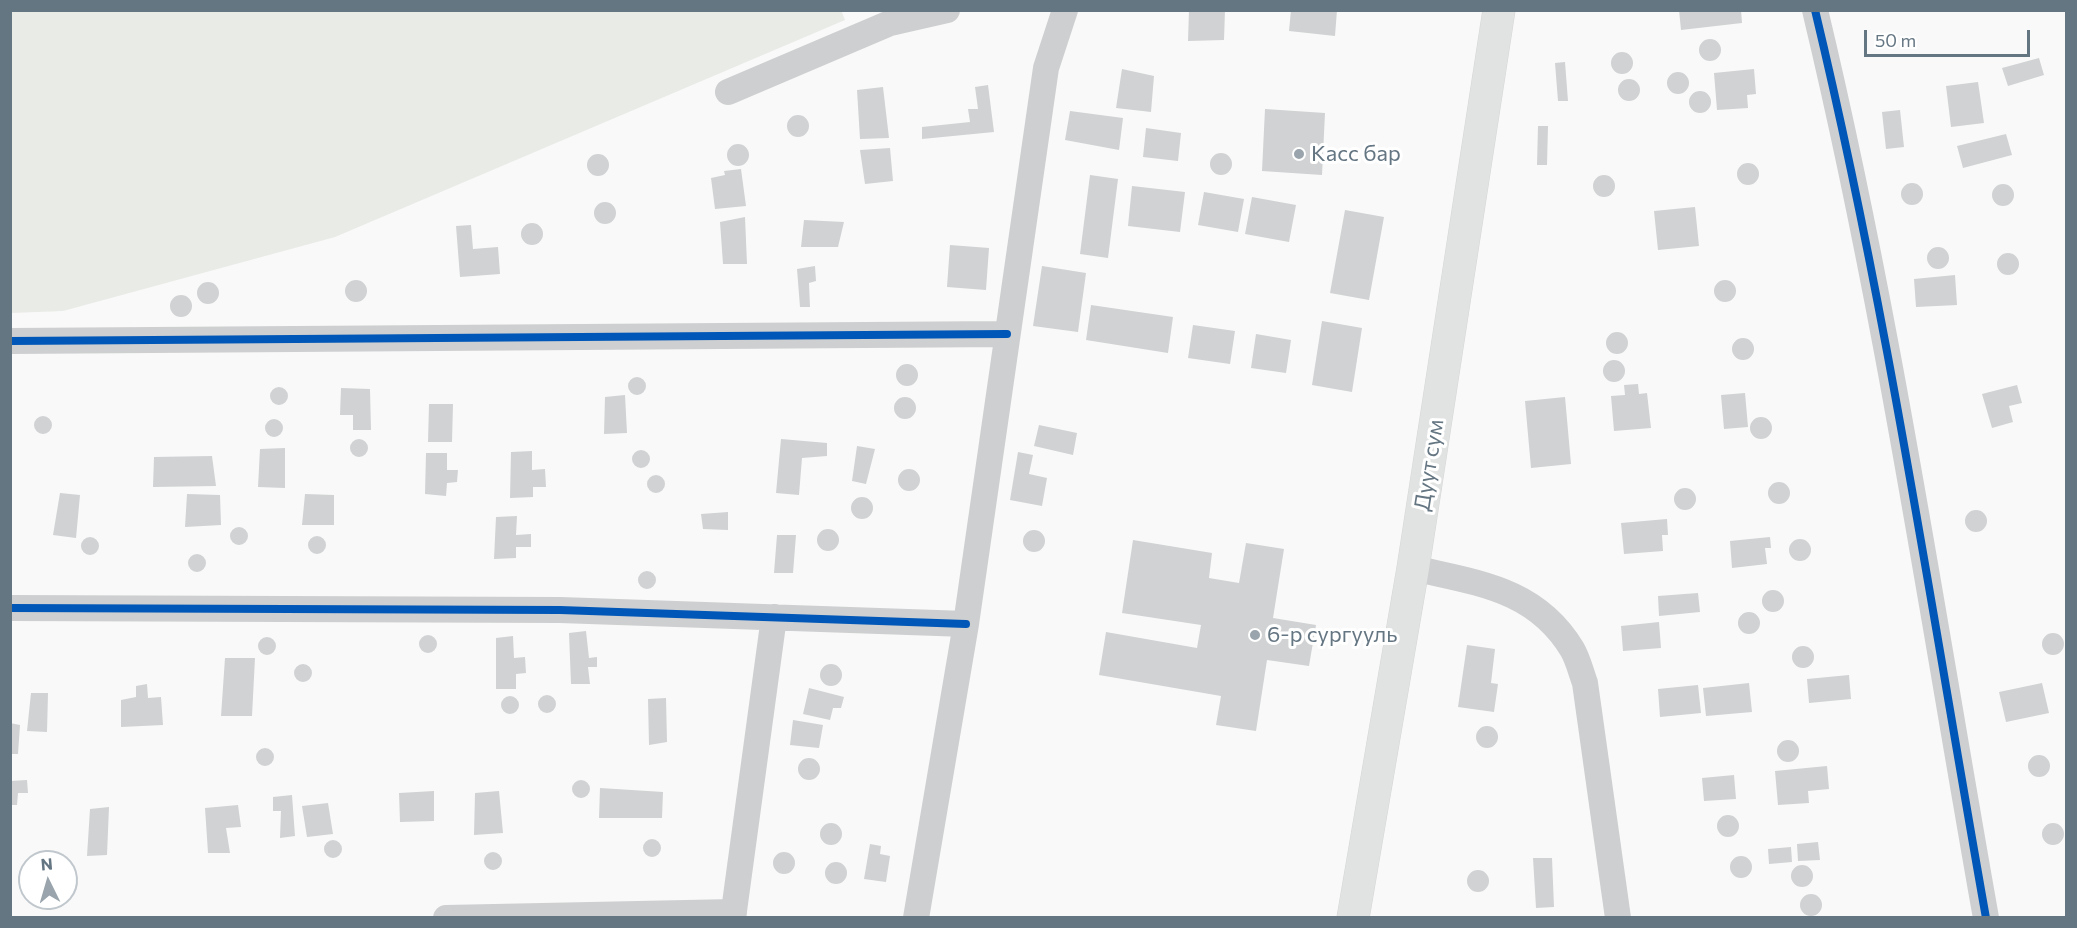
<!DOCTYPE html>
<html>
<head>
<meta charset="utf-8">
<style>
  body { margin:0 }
  #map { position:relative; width:2077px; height:928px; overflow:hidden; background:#f9f9f9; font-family:Commissioner,sans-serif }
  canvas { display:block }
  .frame { position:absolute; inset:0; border:12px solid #657683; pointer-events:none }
  .north { position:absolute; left:18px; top:850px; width:60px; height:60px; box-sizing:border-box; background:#fff; border:2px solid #c1c8cd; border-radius:50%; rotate:355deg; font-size:16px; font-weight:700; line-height:24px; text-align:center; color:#657683 }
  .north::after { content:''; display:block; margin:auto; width:21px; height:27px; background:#99a4ac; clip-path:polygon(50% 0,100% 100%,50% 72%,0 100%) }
  .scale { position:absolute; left:1864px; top:30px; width:166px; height:27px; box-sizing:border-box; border:3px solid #657683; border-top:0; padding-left:8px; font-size:18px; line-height:21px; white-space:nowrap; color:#657683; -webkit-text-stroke:4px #fff; paint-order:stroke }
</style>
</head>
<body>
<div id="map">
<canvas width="2077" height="928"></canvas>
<div class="frame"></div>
<div class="north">N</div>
<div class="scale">50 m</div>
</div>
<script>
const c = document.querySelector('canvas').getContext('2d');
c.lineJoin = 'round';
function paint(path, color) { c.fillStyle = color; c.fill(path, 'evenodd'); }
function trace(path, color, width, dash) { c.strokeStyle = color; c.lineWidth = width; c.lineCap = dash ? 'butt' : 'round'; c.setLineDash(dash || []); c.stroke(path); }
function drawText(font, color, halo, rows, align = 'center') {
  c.font = font + ' Commissioner,sans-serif'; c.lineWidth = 6; c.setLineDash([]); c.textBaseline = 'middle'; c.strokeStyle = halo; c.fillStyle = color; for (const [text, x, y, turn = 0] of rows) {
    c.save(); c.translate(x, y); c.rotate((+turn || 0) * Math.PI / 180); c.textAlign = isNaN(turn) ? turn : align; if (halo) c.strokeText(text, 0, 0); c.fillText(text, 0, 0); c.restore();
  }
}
const green = new Path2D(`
  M841,10L845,20L335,237L63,311L11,313V11Z`);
const building = new Path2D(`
  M1189,10H1225L1224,40L1188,41Z
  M1291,10H1337L1335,36L1289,31Z
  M1679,10H1741L1742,23L1681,30Z
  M1699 50a11 11 0 1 1 22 0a11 11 0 1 1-22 0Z
  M1611 63a11 11 0 1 1 22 0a11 11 0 1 1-22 0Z
  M2039,58L2044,75L2008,86L2002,68Z
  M1565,62L1568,101H1558L1555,63Z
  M1122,69L1154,76L1151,112L1116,108Z
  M1754,69L1756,94L1747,95L1748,108L1717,110L1714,73Z
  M1667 83a11 11 0 1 1 22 0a11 11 0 1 1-22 0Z
  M1618 90a11 11 0 1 1 22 0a11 11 0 1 1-22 0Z
  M1978,82L1984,123L1951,127L1946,86Z
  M988,85L994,132L922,139V127L970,122L968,109H978L975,87Z
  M883,87L889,138L860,139L857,90Z
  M1689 102a11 11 0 1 1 22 0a11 11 0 1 1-22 0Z
  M1265,109L1325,113L1322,175L1262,171Z
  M1900,110L1904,147L1886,149L1882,112Z
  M1070,111L1123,118L1119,150L1065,140Z
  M787 126a11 11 0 1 1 22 0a11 11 0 1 1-22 0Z
  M1538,126H1548L1547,165H1537Z
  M1146,128L1181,133L1178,161L1143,157Z
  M2006,134L2012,155L1963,168L1957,146Z
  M727 155a11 11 0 1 1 22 0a11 11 0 1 1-22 0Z
  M890,148L893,181L865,184L860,150Z
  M1210 164a11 11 0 1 1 22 0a11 11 0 1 1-22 0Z
  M587 165a11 11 0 1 1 22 0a11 11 0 1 1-22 0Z
  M1737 174a11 11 0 1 1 22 0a11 11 0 1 1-22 0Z
  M741,169L746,206L715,209L711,178L725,175L724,171Z
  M1090,175L1118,179L1108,258L1080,254Z
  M1593 186a11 11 0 1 1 22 0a11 11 0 1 1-22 0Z
  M1901 194a11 11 0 1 1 22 0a11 11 0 1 1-22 0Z
  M1992 195a11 11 0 1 1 22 0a11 11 0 1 1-22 0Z
  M1132,186L1185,192L1180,232L1128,226Z
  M1204,192L1244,199L1238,232L1198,225Z
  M1252,197L1296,205L1289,242L1245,234Z
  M594 213a11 11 0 1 1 22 0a11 11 0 1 1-22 0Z
  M1695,207L1699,246L1658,250L1654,211Z
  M1345,210L1384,217L1369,300L1330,293Z
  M745,217L747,264H723L720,222Z
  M804,220L844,222L838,247H801Z
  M521 234a11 11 0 1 1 22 0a11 11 0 1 1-22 0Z
  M471,225L473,249L498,247L500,274L460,277L456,226Z
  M950,245L989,248L986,290L947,287Z
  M1927 258a11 11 0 1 1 22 0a11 11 0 1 1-22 0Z
  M1997 264a11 11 0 1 1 22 0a11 11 0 1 1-22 0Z
  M815,266L816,281L809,283L810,307H800L797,269Z
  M1042,266L1086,273L1078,332L1033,326Z
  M1955,275L1957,305L1916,307L1914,279Z
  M345 291a11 11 0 1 1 22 0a11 11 0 1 1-22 0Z
  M1714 291a11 11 0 1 1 22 0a11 11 0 1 1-22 0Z
  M197 293a11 11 0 1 1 22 0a11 11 0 1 1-22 0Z
  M170 306a11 11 0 1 1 22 0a11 11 0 1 1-22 0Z
  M1091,305L1173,317L1168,353L1086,340Z
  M1322,321L1362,328L1352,392L1312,385Z
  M1193,325L1235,331L1230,364L1188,358Z
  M1606 343a11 11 0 1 1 22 0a11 11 0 1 1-22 0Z
  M1256,334L1291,340L1286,373L1251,368Z
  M1732 349a11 11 0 1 1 22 0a11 11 0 1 1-22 0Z
  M1603 371a11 11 0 1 1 22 0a11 11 0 1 1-22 0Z
  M896 375a11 11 0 1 1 22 0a11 11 0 1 1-22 0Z
  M628 386a9 9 0 1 1 18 0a9 9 0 1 1-18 0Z
  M1638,384L1639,394L1647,393L1651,428L1614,431L1611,396L1625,395L1624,385Z
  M2017,385L2022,403L2009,406L2013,422L1992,428L1982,394Z
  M270 396a9 9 0 1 1 18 0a9 9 0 1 1-18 0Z
  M341,388L370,389L371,430H353V415H340Z
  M1745,393L1748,427L1724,429L1721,395Z
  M625,395L627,433L604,434L605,397Z
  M894 408a11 11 0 1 1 22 0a11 11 0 1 1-22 0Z
  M1565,397L1571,464L1531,468L1525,401Z
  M429,404H453L452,442H428Z
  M34 425a9 9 0 1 1 18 0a9 9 0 1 1-18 0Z
  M1750 428a11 11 0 1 1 22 0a11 11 0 1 1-22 0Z
  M265 428a9 9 0 1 1 18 0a9 9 0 1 1-18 0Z
  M1039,425L1077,433L1073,455L1034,446Z
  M350 448a9 9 0 1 1 18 0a9 9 0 1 1-18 0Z
  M781,439L827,443V456L802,458L799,495L776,493Z
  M857,446L875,449L866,484L852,481Z
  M285,448V488L258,487L260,449Z
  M632 459a9 9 0 1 1 18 0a9 9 0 1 1-18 0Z
  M532,451V470L545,469L546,487H533V497L510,498L511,452Z
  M1018,452L1033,455L1029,474L1047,478L1042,506L1010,500Z
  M426,453H447V470H458L457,482L447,483L446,496L425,494Z
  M212,456L216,486L153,487L154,457Z
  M898 480a11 11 0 1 1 22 0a11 11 0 1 1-22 0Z
  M647 484a9 9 0 1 1 18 0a9 9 0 1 1-18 0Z
  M1768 493a11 11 0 1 1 22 0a11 11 0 1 1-22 0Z
  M1674 499a11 11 0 1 1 22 0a11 11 0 1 1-22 0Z
  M60,493L80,495L76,538L53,535Z
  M187,494L220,495L221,525L185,527Z
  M305,494L334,495V525H302Z
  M851 508a11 11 0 1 1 22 0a11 11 0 1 1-22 0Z
  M1965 521a11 11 0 1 1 22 0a11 11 0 1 1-22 0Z
  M728,512V530L703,529L701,514Z
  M517,516L516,535L531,534V547H516V558L494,559L496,517Z
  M1667,519L1668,535H1662L1663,551L1624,554L1621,523Z
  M230 536a9 9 0 1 1 18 0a9 9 0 1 1-18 0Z
  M817 540a11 11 0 1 1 22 0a11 11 0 1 1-22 0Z
  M1023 541a11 11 0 1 1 22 0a11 11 0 1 1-22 0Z
  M777,535H796L793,573H774Z
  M308 545a9 9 0 1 1 18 0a9 9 0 1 1-18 0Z
  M81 546a9 9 0 1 1 18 0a9 9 0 1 1-18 0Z
  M1770,537L1771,548H1765L1767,564L1732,568L1730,541Z
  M1789 550a11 11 0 1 1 22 0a11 11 0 1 1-22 0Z
  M1133,540L1212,553L1209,578L1239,583L1246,543L1284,549L1273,618L1316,625L1309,666L1267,660L1256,731L1216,725L1221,696L1099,675L1106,632L1197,648L1201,625L1122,613Z
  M188 563a9 9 0 1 1 18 0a9 9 0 1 1-18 0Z
  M638 580a9 9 0 1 1 18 0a9 9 0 1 1-18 0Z
  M1762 601a11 11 0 1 1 22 0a11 11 0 1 1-22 0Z
  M1698,593L1700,612L1659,616L1658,596Z
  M1738 623a11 11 0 1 1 22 0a11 11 0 1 1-22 0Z
  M1659,622L1661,648L1623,651L1621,626Z
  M586,631L589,658L597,657V667H588L590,684H571L569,633Z
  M2042 644a11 11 0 1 1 22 0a11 11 0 1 1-22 0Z
  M419 644a9 9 0 1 1 18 0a9 9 0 1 1-18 0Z
  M513,636L514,658L525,657L526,673L516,674V689H496V638Z
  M258 646a9 9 0 1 1 18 0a9 9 0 1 1-18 0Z
  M1467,645L1495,649L1491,683L1498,684L1494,712L1458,707Z
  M1792 657a11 11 0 1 1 22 0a11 11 0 1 1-22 0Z
  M225,658H255L252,716H221Z
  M294 673a9 9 0 1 1 18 0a9 9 0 1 1-18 0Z
  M820 675a11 11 0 1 1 22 0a11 11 0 1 1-22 0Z
  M1849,675L1851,699L1809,703L1807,679Z
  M1749,683L1752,712L1706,716L1703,688Z
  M2042,683L2049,713L2006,722L1999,692Z
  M147,684L148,698L161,697L163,725L121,727V700L136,697V686Z
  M1698,685L1701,713L1660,717L1658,689Z
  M809,688L844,697L841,708H833L830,720L803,714Z
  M31,693H48L47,732L27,731Z
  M538 704a9 9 0 1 1 18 0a9 9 0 1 1-18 0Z
  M501 705a9 9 0 1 1 18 0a9 9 0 1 1-18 0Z
  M666,698L667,742L649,745L648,699Z
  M793,720L823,725L819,748L790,745Z
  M10,723L20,725L18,754H10Z
  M1476 737a11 11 0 1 1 22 0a11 11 0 1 1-22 0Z
  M1777 751a11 11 0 1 1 22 0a11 11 0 1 1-22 0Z
  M256 757a9 9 0 1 1 18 0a9 9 0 1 1-18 0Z
  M2028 766a11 11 0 1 1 22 0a11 11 0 1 1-22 0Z
  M798 769a11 11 0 1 1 22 0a11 11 0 1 1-22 0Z
  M1827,766L1829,789L1808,791L1809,803L1778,805L1775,771Z
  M1734,775L1736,799L1704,801L1702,778Z
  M572 789a9 9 0 1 1 18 0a9 9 0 1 1-18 0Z
  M27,780L28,793H18L17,805H10V781Z
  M600,788L663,792L662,818H599Z
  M434,791V821L400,822L399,793Z
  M499,791L503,833L474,835L475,793Z
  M292,795L295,836L280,838L281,811H273V797Z
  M328,803L333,834L307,837L302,806Z
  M238,805L241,827L226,828L230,853H208L205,808Z
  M109,807L107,855L87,856L90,809Z
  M1717 826a11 11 0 1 1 22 0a11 11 0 1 1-22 0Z
  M820 834a11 11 0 1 1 22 0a11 11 0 1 1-22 0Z
  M2042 834a11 11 0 1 1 22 0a11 11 0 1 1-22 0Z
  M643 848a9 9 0 1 1 18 0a9 9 0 1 1-18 0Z
  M324 849a9 9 0 1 1 18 0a9 9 0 1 1-18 0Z
  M1818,842L1820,860L1798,861L1797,844Z
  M870,844L881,846L880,854L890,856L886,882L864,879Z
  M1791,847L1792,862L1769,864L1768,849Z
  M484 861a9 9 0 1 1 18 0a9 9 0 1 1-18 0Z
  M773 863a11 11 0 1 1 22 0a11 11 0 1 1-22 0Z
  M1730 867a11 11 0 1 1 22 0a11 11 0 1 1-22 0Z
  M1533,858H1552L1554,907L1536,908Z
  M825 873a11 11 0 1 1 22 0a11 11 0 1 1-22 0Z
  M1791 876a11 11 0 1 1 22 0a11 11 0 1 1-22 0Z
  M1467 881a11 11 0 1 1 22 0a11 11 0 1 1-22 0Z
  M1800 905a11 11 0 1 1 22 0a11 11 0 1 1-22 0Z`);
const minor = new Path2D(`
  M1815,10C1887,310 1932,614 1986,918
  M728,92L890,23L947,10
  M10,341L1007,334
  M1413,568C1476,583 1535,588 1572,649C1578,659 1581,672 1585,683L1618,918
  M10,608L560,610L966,624
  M446,918L734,912
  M733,918L774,617
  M916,918L966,624L1046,68L1065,10`);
const major = new Path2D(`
  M1353,918L1413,568L1499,10`);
const cycleway = new Path2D(`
  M1815,10C1887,310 1932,614 1986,918
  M10,341L1007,334
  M10,608L560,610L966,624`);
const markers = [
  [1299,154,6,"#99a4ac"],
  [1255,635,6,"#99a4ac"]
];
const poiNames = [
  ["Касс бар",1311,154],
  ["6-р сургууль",1267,635]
];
const streetNames = [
  ["Дуут сум",1429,465,-81]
];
paint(green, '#e8ebe6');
paint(building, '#d0d2d3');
trace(major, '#d5d6d7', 33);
trace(minor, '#cecfd0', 26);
trace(major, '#e1e2e2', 32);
trace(cycleway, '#0057b8', 8);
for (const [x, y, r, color] of markers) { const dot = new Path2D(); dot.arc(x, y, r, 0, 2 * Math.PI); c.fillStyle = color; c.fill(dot); trace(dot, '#fff', 2); }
drawText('22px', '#657683', '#fff', poiNames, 'left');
drawText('22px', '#657683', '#fff', streetNames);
</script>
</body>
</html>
